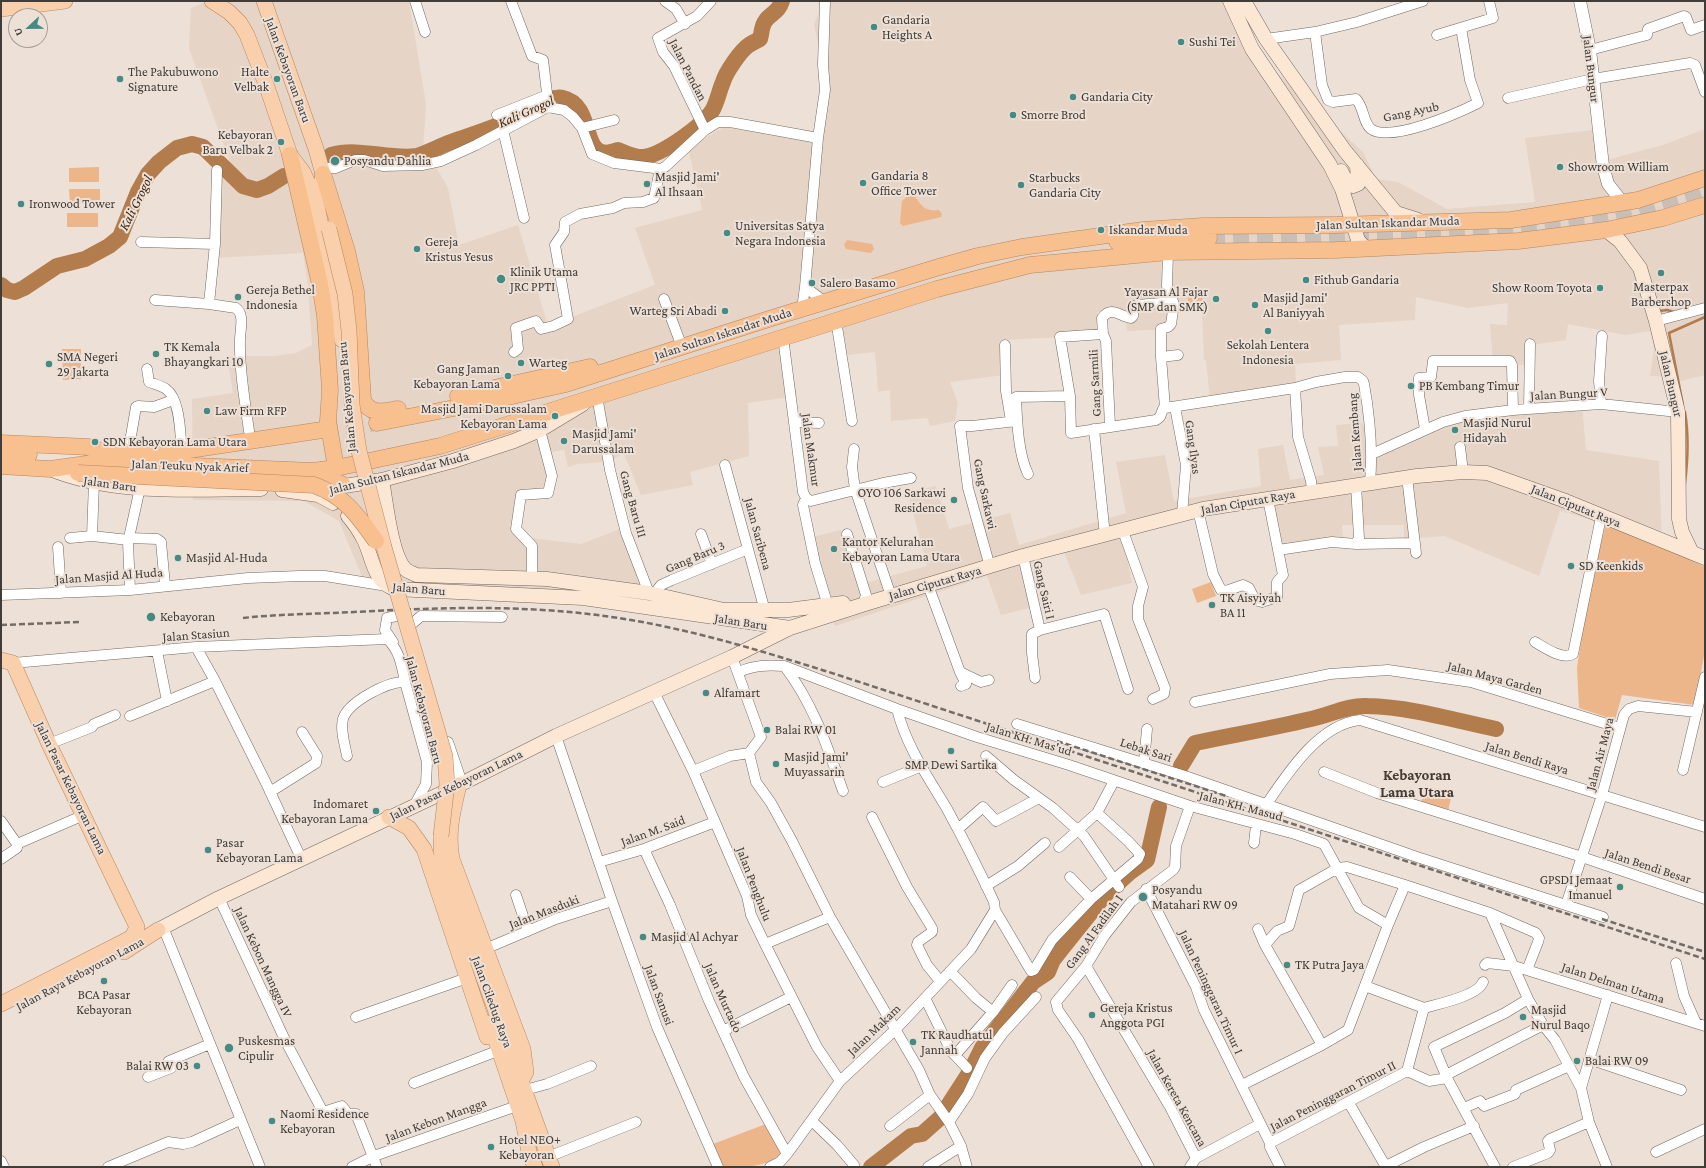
<!DOCTYPE html>
<html>
<head>
<meta charset="utf-8">
<style>
  body { margin:0 }
  #map { position:relative; width:1706px; height:1168px; overflow:hidden; background:#ece0d7; font-family:"Crimson Pro",serif }
  canvas { display:block }
  .frame { position:absolute; inset:0; border:2px solid #413c38; pointer-events:none }
  .north { position:absolute; left:8px; top:8px; width:40px; height:40px; box-sizing:border-box; background:#ece0d7; border:1px solid #a89e97; border-radius:50%; rotate:248deg; font-size:11px; font-weight:700; line-height:16px; text-align:center; color:#413c38 }
  .north::after { content:''; display:block; margin:auto; width:14px; height:18px; background:#458b83; clip-path:polygon(50% 0,100% 100%,50% 72%,0 100%) }
</style>
</head>
<body>
<div id="map">
<canvas width="1706" height="1168"></canvas>
<div class="frame"></div>
<div class="north">U</div>
</div>
<script>
const c = document.querySelector('canvas').getContext('2d');
c.lineJoin = 'round';
function paint(path, color) { c.fillStyle = color; c.fill(path, 'evenodd'); }
function trace(path, color, width, dash) { c.strokeStyle = color; c.lineWidth = width; c.lineCap = dash ? 'butt' : 'round'; c.setLineDash(dash || []); c.stroke(path); }
function drawText(font, color, halo, rows, align = 'center') {
  c.font = font + ' "Crimson Pro",serif'; c.lineWidth = 4; c.setLineDash([]); c.textBaseline = 'middle'; c.strokeStyle = halo; c.fillStyle = color; for (const [text, x, y, turn = 0] of rows) {
    c.save(); c.translate(x, y); c.rotate((+turn || 0) * Math.PI / 180); c.textAlign = isNaN(turn) ? turn : align; if (halo) c.strokeText(text, 0, 0); c.fillText(text, 0, 0); c.restore();
  }
}
const built = new Path2D(`
  M207,1H409L426,104L423,150L437,169L448,188L459,245L518,225L548,326L655,285L635,228L702,210L688,148L724,127L816,143L828,87L814,25L823,1H1230L1252,50L1363,152L1376,179L1398,182L1447,209L1535,202L1525,138L1594,130L1603,161L1663,145L1705,129V375L1681,381L1676,377L1650,376L1654,348L1650,331L1625,335L1568,324L1566,340L1531,345L1532,366L1493,362L1490,324L1507,325L1508,303L1468,308L1416,297L1415,320L1339,325L1341,360L1295,364L1296,384L1210,399L1206,360H1204L1202,311H1176L1175,329L1127,331L1125,311L1097,312L1096,335L1004,340V375L950,382L958,403L955,421L930,426L927,418L891,421L890,390L878,392L875,352L839,356L833,327L791,340L789,349L797,396L748,403L749,456L690,472L693,485L641,495L624,454L604,462L577,464L568,467L564,450L543,453L550,495L519,497L515,531L529,538L581,544L623,528L653,611L366,586L339,521L304,501L193,500L192,399L233,393L227,356H275L296,353L312,345L308,285L303,253L214,258L212,176L232,168L189,48L191,8Z
  M1582,406L1586,450L1659,461L1662,546L1606,523L1560,511L1539,576L1445,536L1404,539V525H1342L1343,541L1276,548L1269,506L1192,515L1122,533L1132,583L1081,595L1063,549L1022,564L1033,607L1001,615L987,576L835,626L824,598L805,539L841,530L859,585L927,566L908,493L936,486L949,529L1010,513L1019,545L1126,513L1116,462L1165,455L1174,501L1261,486L1258,449L1283,445L1290,480L1324,475L1318,447L1338,446L1336,425L1366,423L1368,458L1430,423Z`);
const green = new Path2D(`
  M99,167V182H69V168Z
  M69,189H100V203L70,204Z
  M909,195L914,196C923,206 924,212 939,210L942,214L941,217L903,226L900,223L902,201Z
  M67,213H98V227H67Z
  M847,240L872,244L874,249L871,253L846,249L844,245Z
  M1203,293V306H1188V294Z
  M62,349H81V379L63,380Z
  M1606,523L1662,546L1705,567V650L1695,705L1622,695L1615,720L1579,708L1577,668L1588,595Z
  M1211,582L1216,596L1197,603L1192,589Z
  M1425,786L1452,794L1448,811L1421,803Z
  M766,1124L782,1153C765,1168 746,1167 722,1167L713,1144Z`);
const stream = new Path2D(`
  M1659,309L1660,311L1667,310L1674,312
  M1683,405L1669,333L1705,317
  M1685,412C1689,436 1688,459 1685,483`);
const river = new Path2D(`
  M331,155C360,147 388,160 417,156C429,152 440,146 451,142C476,133 504,125 527,112C537,107 552,95 563,98C598,106 577,166 618,150C626,153 635,158 644,157C663,154 702,126 712,111C717,103 719,91 723,82C726,72 741,50 749,45C752,43 756,41 760,39C762,33 761,26 766,20C771,13 779,12 782,1
  M1,285L7,290L15,292L24,288L57,266L85,259L109,246L120,237L138,192L148,174L159,162L177,148L192,144L203,147L243,186L257,190L268,186L284,176
  M1181,766L1195,743C1234,735 1273,728 1311,719C1330,715 1348,705 1367,706C1411,707 1454,720 1496,729
  M871,1167L911,1136L922,1134L940,1118L971,1070L982,1048L1033,982L1048,972L1053,960L1064,946L1105,895L1129,873L1147,860L1159,807`);
const trunkTunnel = new Path2D(`
  M1209,238L1484,230L1608,219L1645,211L1705,192
  M322,430L377,423`);
const minor = new Path2D(`
  M415,1L425,32
  M665,1L676,9L685,24
  M1315,32L1357,22L1423,1
  M1437,35L1493,18L1489,1
  M1266,39L1315,32L1322,85L1328,100L1333,102L1356,99C1364,107 1363,123 1371,129C1391,143 1458,113 1478,103L1470,80L1461,28
  M1590,50L1647,35L1648,29L1684,16L1686,17L1691,30L1705,25
  M1508,98L1593,79L1690,63L1695,65L1705,92
  M497,115L545,96L547,93L543,60L532,56L511,1
  M582,128L614,120
  M503,130L524,218
  M705,130L674,66L663,52L658,38L697,16L711,1
  M322,168H336L355,160H364L383,166L422,165L441,161L476,145L548,107L564,110L573,117L582,128L592,154L614,163L662,169L666,166L705,130L718,122H730L818,138
  M141,242L215,244
  M805,287L825,302
  M664,299L682,347
  M155,300L209,304L236,308C245,315 240,329 240,340C239,370 245,401 249,431
  M209,304L215,244L217,170
  M802,309L805,287L818,138L825,90L823,65L825,1
  M836,320L852,421
  M1656,321L1705,308
  M1103,334L1102,318C1112,305 1120,317 1131,318L1133,316L1134,306L1137,305L1173,302
  M783,337L803,492L806,498L811,501L883,483L911,478
  M1005,345L1006,391L1011,421
  M514,352L518,349L516,328L536,321L541,329L553,326L568,319L555,245L564,232L565,222L580,214L613,208L624,203L643,202L654,198L660,169
  M1161,357V329L1168,327L1171,324L1174,304L1167,286L1168,252
  M147,369L149,382C154,384 162,386 166,389C179,398 180,428 181,441
  M1295,388L1298,437L1311,481L1312,491
  M597,396L610,470L626,533L649,593
  M1070,396L1060,337L1103,334L1106,341L1110,426
  M1601,404L1599,381L1602,336
  M1175,407L1186,465L1182,515
  M1165,408L1295,388L1316,382L1345,377H1358L1363,381L1364,384C1370,417 1373,449 1370,483
  M1165,408L1161,357L1178,355
  M1529,408L1530,344
  M794,422L819,423
  M1094,429L1105,536
  M1425,429L1419,395V378L1431,377L1433,361H1510L1512,365L1513,410
  M1460,447L1463,472
  M854,449L852,467L855,489L891,596
  M128,453L136,407L138,406L154,407L173,400
  M1372,454L1443,422L1465,416L1513,410L1601,404L1678,412
  M725,465L765,611
  M1028,474C1018,453 1017,421 1016,397L1070,396L1071,433L1156,420L1160,417L1163,409L1165,408
  M1407,477L1416,553
  M94,482L92,536L129,540
  M806,498L803,505L815,563L828,606
  M1198,510L1213,574L1221,590L1226,591L1243,585L1249,588L1255,600L1262,602L1277,597V582L1283,575L1268,499
  M1123,531L1143,587L1138,606V619L1165,688L1164,694L1153,699
  M701,534L712,564
  M847,534L866,595L865,598
  M70,538L92,536
  M130,538L157,539L161,542L165,585
  M1356,544L1415,543
  M58,547L61,593
  M1278,550L1332,542L1356,544L1359,538L1356,485
  M1023,556L1040,630L1032,634V653L1035,678
  M990,567L968,488L960,426H972L1017,421
  M532,578V546L516,529L521,495L548,493L552,476L540,430
  M928,585L960,672L966,684L961,686
  M130,590L128,542L140,488
  M654,594L661,585L672,580L748,549
  M1,595L130,590L248,578L300,576H325L387,586
  M413,623L421,616L502,617
  M1040,630L1104,614L1128,689
  M393,642L385,630L387,618L401,615L408,620
  M1535,642C1545,648 1562,660 1573,654L1601,517
  M196,647L215,681L266,783L301,858
  M157,651L167,701
  M13,663L196,647L387,639C399,649 402,666 405,682C388,681 348,702 343,719C340,730 345,745 347,756
  M785,667C814,705 827,746 843,791
  M739,672C754,665 768,665 784,666L897,709L977,737L1069,765L1190,806L1295,834L1324,844L1359,908L1388,925L1348,1030L1322,1045L1242,1085
  M960,672L981,682L989,680
  M405,682L427,762L426,784L414,806
  M654,692L693,771L747,896L751,915L765,944L817,1047L840,1081
  M1195,702L1330,674L1388,670L1471,682L1620,728
  M897,709C906,746 928,777 947,809C964,840 979,870 994,902L995,910L1031,971L1034,970L1052,940L1091,899L1138,859L1140,854L1128,841L1097,813
  M130,716L215,681
  M1017,724L1185,776L1417,857L1603,917
  M556,736L612,901L657,1027L718,1167
  M448,742L459,774V785
  M49,744L92,727L94,724L115,715
  M749,753L756,782L771,803L792,841L830,917L919,1070L930,1095L949,1122L961,1146L928,1167
  M986,756L1014,780L1053,808L1084,836L1119,887
  M1144,763L1147,729
  M1683,770L1705,677
  M693,771L730,756L749,753L761,737L732,657
  M1324,772L1377,793L1579,856L1705,899
  M883,782L922,766
  M270,792L316,763L317,756L302,732
  M1266,805C1287,774 1319,724 1360,720L1705,827
  M872,817L907,887L932,928V932L918,942L917,945L927,965L940,981
  M1,821L17,844V848L1,859
  M958,829L983,807L996,821L1039,798
  M1254,843L1256,825
  M17,844L84,815
  M1059,847L1097,813L1114,781
  M644,849L670,905L709,1001L744,1077L787,1154
  M599,862L644,849L715,822
  M1070,877L1091,899
  M986,886L1018,866L1045,843
  M1146,889L1196,987L1204,1010L1270,1143V1147L1280,1167
  M516,895L528,931
  M219,898L285,1040L323,1112L342,1106L348,1114H356L377,1167
  M1566,905L1602,795L1624,715L1629,709L1638,706L1697,712
  M1490,913L1528,999L1543,1025L1555,1040L1581,1088L1589,1122L1607,1167
  M1388,925L1405,885L1490,913L1536,933L1539,938L1538,942L1527,970
  M163,927L260,1167
  M1258,929L1265,945L1322,1045
  M765,944L830,917
  M1265,945L1277,931L1289,926L1299,890L1338,868L1347,867L1405,885
  M485,949L556,919L612,901
  M1676,963L1684,996L1696,1023
  M1485,965L1487,963L1514,966L1705,1026
  M1086,966L1170,1107L1196,1158L1260,1124
  M950,971L976,998L993,1012
  M1365,986L1424,1008L1407,1071
  M925,998L951,1051L967,1068
  M1424,1008C1438,1004 1478,996 1483,982
  M356,1017L467,978
  M723,1031L791,997
  M956,1054L993,1012L1012,985
  M1589,1059L1681,1090
  M1446,1075L1543,1025
  M148,1077L171,1068L169,1061L210,1044
  M1447,1078L1434,1047L1505,1013L1528,999
  M414,1083L492,1053
  M1581,1088L1608,995
  M525,1090L547,1084L591,1066
  M1349,1103L1386,1167
  M1464,1108L1480,1101L1484,1106L1515,1094L1516,1090L1569,1066
  M812,1121L837,1145L854,1165
  M949,1122L968,1094L985,1058L1003,1033L1036,997
  M890,1126L930,1095
  M1270,1143L1407,1071L1429,1081L1447,1078L1495,1167
  M961,1146L967,1167
  M1656,1152L1705,1129
  M548,1157L636,1122
  M1,1161L4,1167
  M1386,1166L1424,1147L1474,1126
  M108,1167L168,1142L183,1144L192,1142L240,1120
  M352,1167L374,1156L517,1106
  M770,1167L780,1162L787,1154L840,1081L896,1029L971,949L995,910
  M1149,1167L1078,1039L1058,1010L1056,1002L1086,966L1105,935L1131,902L1173,870L1175,867L1176,846L1190,806
  M1190,1167L1196,1158
  M1513,1167L1548,1153L1550,1150L1548,1141L1550,1139L1589,1122`);
const tertiary = new Path2D(`
  M1580,1L1590,50L1603,166L1608,184L1623,203`);
const secondary = new Path2D(`
  M1230,1L1252,49L1330,165L1342,189L1358,240L1365,248
  M1244,1L1266,39L1345,151L1396,213L1418,220
  M1341,171L1348,185L1353,186L1358,184L1357,165
  M1606,230L1620,241L1640,268L1656,321L1678,412L1679,519L1682,532L1692,553
  M50,469C116,496 191,489 261,489
  M382,480C386,501 391,554 405,569C408,572 413,573 416,575L547,579L649,593L724,610H788L843,603
  M332,488L382,480L453,461L514,441L540,430L583,404
  M282,490L318,495L333,503
  M348,516C354,523 360,532 364,540C373,558 373,582 395,589L583,598L790,628
  M158,930L219,898L459,785L556,736L732,657L790,628L868,603L1023,556L1203,509L1417,476L1463,472L1487,473L1563,500L1705,558`);
const primary = new Path2D(`
  M212,1L229,12L240,23L247,35L267,87L290,155L303,172L316,201L335,294L342,340
  M264,1L316,149L323,174L321,186
  M1,9L65,1
  M1,660L13,663L49,744L137,927L132,937L121,943L1,1004
  M459,785C453,810 447,833 452,859L523,1049L526,1072L521,1081
  M389,817L409,828L424,849L487,1037
  M441,836V851L446,873L552,1167
  M124,952L158,930
  M490,1023L523,1121L529,1152L535,1167`);
const trunk = new Path2D(`
  M290,155L320,284L325,316L330,390L328,421L336,468
  M323,174L347,251L356,291L363,400C370,416 385,411 398,409
  M1117,242L1209,238
  M458,396L590,367
  M377,423L485,402L566,384L772,318L939,267L978,256L1022,247L1143,230L1203,226L1335,225L1511,220L1638,200L1705,178
  M1,443L89,447L105,452L169,453L322,430
  M1,454L29,455
  M1,466L50,469L101,462L313,471L336,468L440,446L937,289L1030,265L1168,252L1336,250L1518,241L1606,230L1663,218L1705,205
  M313,471L343,485`);
const rail = new Path2D(`
  M243,618C279,614 317,614 354,612C449,607 536,604 631,620C701,632 768,653 835,674L1705,959
  M1,625L79,622
  M1057,741L1226,796
  M1602,919L1705,952`);
const primaryBridge = new Path2D(`
  M329,229L345,294L349,331L352,405L359,451L384,547L445,756L447,784L441,836`);
const trunkBridge = new Path2D(`
  M78,473L314,485C346,497 357,515 376,541`);
const markers = [
  [874,27,4,"#458b83"],
  [1181,42,4,"#458b83"],
  [120,79,4,"#458b83"],
  [277,79,4,"#458b83"],
  [1073,97,4,"#458b83"],
  [1013,115,4,"#458b83"],
  [281,142,4,"#458b83"],
  [335,161,5,"#458b83"],
  [1560,167,4,"#458b83"],
  [863,183,4,"#458b83"],
  [647,184,4,"#458b83"],
  [1021,185,4,"#458b83"],
  [21,204,4,"#458b83"],
  [1101,230,4,"#458b83"],
  [727,233,4,"#458b83"],
  [417,249,4,"#458b83"],
  [1661,273,4,"#458b83"],
  [501,279,5,"#458b83"],
  [1306,280,4,"#458b83"],
  [812,283,4,"#458b83"],
  [1600,288,4,"#458b83"],
  [238,297,4,"#458b83"],
  [1216,299,4,"#458b83"],
  [1255,305,4,"#458b83"],
  [725,311,4,"#458b83"],
  [1268,331,4,"#458b83"],
  [156,354,4,"#458b83"],
  [521,363,4,"#458b83"],
  [49,364,4,"#458b83"],
  [508,376,4,"#458b83"],
  [1411,386,4,"#458b83"],
  [207,411,4,"#458b83"],
  [555,416,4,"#458b83"],
  [1455,430,4,"#458b83"],
  [564,441,4,"#458b83"],
  [95,442,4,"#458b83"],
  [954,500,4,"#458b83"],
  [834,549,4,"#458b83"],
  [178,558,4,"#458b83"],
  [1571,566,4,"#458b83"],
  [1212,605,4,"#458b83"],
  [151,617,5,"#458b83"],
  [706,693,4,"#458b83"],
  [767,730,4,"#458b83"],
  [951,751,4,"#458b83"],
  [776,764,4,"#458b83"],
  [376,811,4,"#458b83"],
  [208,850,4,"#458b83"],
  [1620,887,4,"#458b83"],
  [1143,897,5,"#458b83"],
  [643,937,4,"#458b83"],
  [1287,965,4,"#458b83"],
  [104,981,4,"#458b83"],
  [1092,1015,4,"#458b83"],
  [1523,1017,4,"#458b83"],
  [913,1042,4,"#458b83"],
  [229,1048,5,"#458b83"],
  [1577,1061,4,"#458b83"],
  [197,1066,4,"#458b83"],
  [272,1121,4,"#458b83"],
  [491,1147,4,"#458b83"]
];
const poiNames = [
  ["Gandaria",882,20],
  ["Heights A",882,35],
  ["Sushi Tei",1189,42],
  ["The Pakubuwono",128,72],
  ["Signature",128,87],
  ["Halte",269,72,"right"],
  ["Velbak",269,87,"right"],
  ["Gandaria City",1081,97],
  ["Smorre Brod",1021,115],
  ["Kebayoran",273,135,"right"],
  ["Baru Velbak 2",273,150,"right"],
  ["Posyandu Dahlia",344,161],
  ["Showroom William",1568,167],
  ["Gandaria 8",871,176],
  ["Office Tower",871,191],
  ["Masjid Jami'",655,177],
  ["Al Ihsaan",655,192],
  ["Starbucks",1029,178],
  ["Gandaria City",1029,193],
  ["Ironwood Tower",29,204],
  ["Universitas Satya",735,226],
  ["Negara Indonesia",735,241],
  ["Iskandar Muda",1109,230],
  ["Gereja",425,242],
  ["Kristus Yesus",425,257],
  ["Klinik Utama",510,272],
  ["JRC PPTI",510,287],
  ["Fithub Gandaria",1314,280],
  ["Salero Basamo",820,283],
  ["Masterpax",1661,287,"center"],
  ["Barbershop",1661,302,"center"],
  ["Show Room Toyota",1592,288,"right"],
  ["Gereja Bethel",246,290],
  ["Indonesia",246,305],
  ["Yayasan Al Fajar",1208,292,"right"],
  ["(SMP dan SMK)",1208,307,"right"],
  ["Masjid Jami'",1263,298],
  ["Al Baniyyah",1263,313],
  ["Warteg Sri Abadi",717,311,"right"],
  ["Sekolah Lentera",1268,345,"center"],
  ["Indonesia",1268,360,"center"],
  ["TK Kemala",164,347],
  ["Bhayangkari 10",164,362],
  ["SMA Negeri",57,357],
  ["29 Jakarta",57,372],
  ["Warteg",529,363],
  ["Gang Jaman",500,369,"right"],
  ["Kebayoran Lama",500,384,"right"],
  ["PB Kembang Timur",1419,386],
  ["Masjid Jami Darussalam",547,409,"right"],
  ["Kebayoran Lama",547,424,"right"],
  ["Law Firm RFP",215,411],
  ["Masjid Nurul",1463,423],
  ["Hidayah",1463,438],
  ["Masjid Jami'",572,434],
  ["Darussalam",572,449],
  ["SDN Kebayoran Lama Utara",103,442],
  ["OYO 106 Sarkawi",946,493,"right"],
  ["Residence",946,508,"right"],
  ["Kantor Kelurahan",842,542],
  ["Kebayoran Lama Utara",842,557],
  ["Masjid Al-Huda",186,558],
  ["SD Keenkids",1579,566],
  ["TK Aisyiyah",1220,598],
  ["BA 11",1220,613],
  ["Kebayoran",160,617],
  ["Alfamart",714,693],
  ["Balai RW 01",775,730],
  ["Masjid Jami'",784,757],
  ["Muyassarin",784,772],
  ["SMP Dewi Sartika",951,765,"center"],
  ["Indomaret",368,804,"right"],
  ["Kebayoran Lama",368,819,"right"],
  ["Pasar",216,843],
  ["Kebayoran Lama",216,858],
  ["GPSDI Jemaat",1612,880,"right"],
  ["Imanuel",1612,895,"right"],
  ["Posyandu",1152,890],
  ["Matahari RW 09",1152,905],
  ["Masjid Al Achyar",651,937],
  ["TK Putra Jaya",1295,965],
  ["BCA Pasar",104,995,"center"],
  ["Kebayoran",104,1010,"center"],
  ["Gereja Kristus",1100,1008],
  ["Anggota PGI",1100,1023],
  ["Masjid",1531,1010],
  ["Nurul Baqo",1531,1025],
  ["TK Raudhatul",921,1035],
  ["Jannah",921,1050],
  ["Puskesmas",238,1041],
  ["Cipulir",238,1056],
  ["Balai RW 09",1585,1061],
  ["Balai RW 03",189,1066,"right"],
  ["Naomi Residence",280,1114],
  ["Kebayoran",280,1129],
  ["Hotel NEO+",499,1140],
  ["Kebayoran",499,1155]
];
const streetNames = [
  ["Jalan Bungur",1591,69,83],
  ["Jalan Kebayoran Baru",288,70,70],
  ["Jalan Pandan",688,70,63],
  ["Gang Ayub",1411,112,-12],
  ["Jalan Sultan Iskandar Muda",1388,223,-2],
  ["Jalan Sultan Iskandar Muda",723,334,-18],
  ["Gang Sarmili",1095,383,-93],
  ["Jalan Bungur",1671,384,77],
  ["Jalan Bungur V",1569,394,-3],
  ["Jalan Kebayoran Baru",347,397,-95],
  ["Jalan Kembang",1355,432,-94],
  ["Gang Ilyas",1193,447,82],
  ["Jalan Makmur",811,450,82],
  ["Jalan Teuku Nyak Arief",190,466,2],
  ["Jalan Sultan Iskandar Muda",399,473,-14],
  ["Jalan Baru",110,484,8],
  ["Gang Sarkawi",985,494,78],
  ["Jalan Ciputat Raya",1248,502,-10],
  ["Gang Baru III",633,504,74],
  ["Jalan Ciputat Raya",1576,506,22],
  ["Jalan Saribena",758,534,75],
  ["Gang Baru 3",695,557,-23],
  ["Jalan Masjid Al Huda",109,576,-4],
  ["Jalan Ciputat Raya",935,583,-16],
  ["Jalan Baru",419,589,5],
  ["Gang Sairi I",1044,590,77],
  ["Jalan Baru",741,622,9],
  ["Jalan Stasiun",196,635,-4],
  ["Jalan Maya Garden",1495,678,15],
  ["Jalan Kebayoran Baru",424,710,75],
  ["Jalan KH. Mas'ud",1029,739,17],
  ["Lebak Sari",1146,750,18],
  ["Jalan Air Maya",1600,754,-75],
  ["Jalan Bendi Raya",1527,758,17],
  ["Jalan Pasar Kebayoran Lama",456,785,-26],
  ["Jalan Pasar Kebayoran Lama",71,788,64],
  ["Jalan KH. Masud",1241,806,15],
  ["Jalan M. Said",653,831,-20],
  ["Jalan Bendi Besar",1648,866,18],
  ["Jalan Penghulu",754,884,69],
  ["Jalan Masduki",544,912,-21],
  ["Gang Al Fadilah I",1094,932,-54],
  ["Jalan Kebon Mangga IV",263,962,65],
  ["Jalan Raya Kebayoran Lama",80,974,-28],
  ["Jalan Delman Utama",1613,983,18],
  ["Jalan Peninggaran Timur I",1211,992,65],
  ["Jalan Sanusi",659,995,70],
  ["Jalan Murtado",723,998,66],
  ["Jalan Ciledug Raya",492,1002,70],
  ["Jalan Makam",874,1030,-44],
  ["Jalan Peninggaran Timur II",1333,1096,-27],
  ["Jalan Kereta Kencana",1177,1098,61],
  ["Jalan Kebon Mangga",436,1120,-20]
];
const waterNames = [
  ["Kali Grogol",526,112,-24],
  ["Kali Grogol",136,203,-64]
];
const quarterNames = [
  ["Kebayoran",1417,775],
  ["Lama Utara",1417,792]
];
paint(built, '#e6d4c6');
paint(green, '#ecb68a');
trace(stream, '#b37c4c', 2.5);
trace(river, '#b37c4c', 16);
trace(trunkTunnel, '#cabfb7', 16, [16, 8]);
trace(minor, '#736961', 11);
trace(tertiary, '#736961', 13);
trace(secondary, '#736961', 15);
trace(primary, '#b7875e', 16);
trace(trunk, '#b7875e', 17);
trace(minor, '#fff', 10);
trace(tertiary, '#fff', 12);
trace(secondary, '#fce7d5', 14);
trace(primary, '#facfab', 15);
trace(trunk, '#f8bf8f', 16);
trace(rail, '#736c67', 2.5, [6, 3]);
trace(primaryBridge, '#b7875e', 16, []);
trace(trunkBridge, '#b7875e', 17, []);
trace(primaryBridge, '#facfab', 15);
trace(trunkBridge, '#f8bf8f', 16);
for (const [x, y, r, color] of markers) { const dot = new Path2D(); dot.arc(x, y, r, 0, 2 * Math.PI); c.fillStyle = color; c.fill(dot); trace(dot, '#ece0d7', 1.5); }
drawText('13px', '#413c38', '#ece0d7', poiNames, 'left');
drawText('13px', '#413c38', '#ece0d7', streetNames);
drawText('italic 14px', '#3f2711', '#ece0d7', waterNames);
drawText('bold 15px', '#443b34', '#ece0d7', quarterNames);
</script>
</body>
</html>
